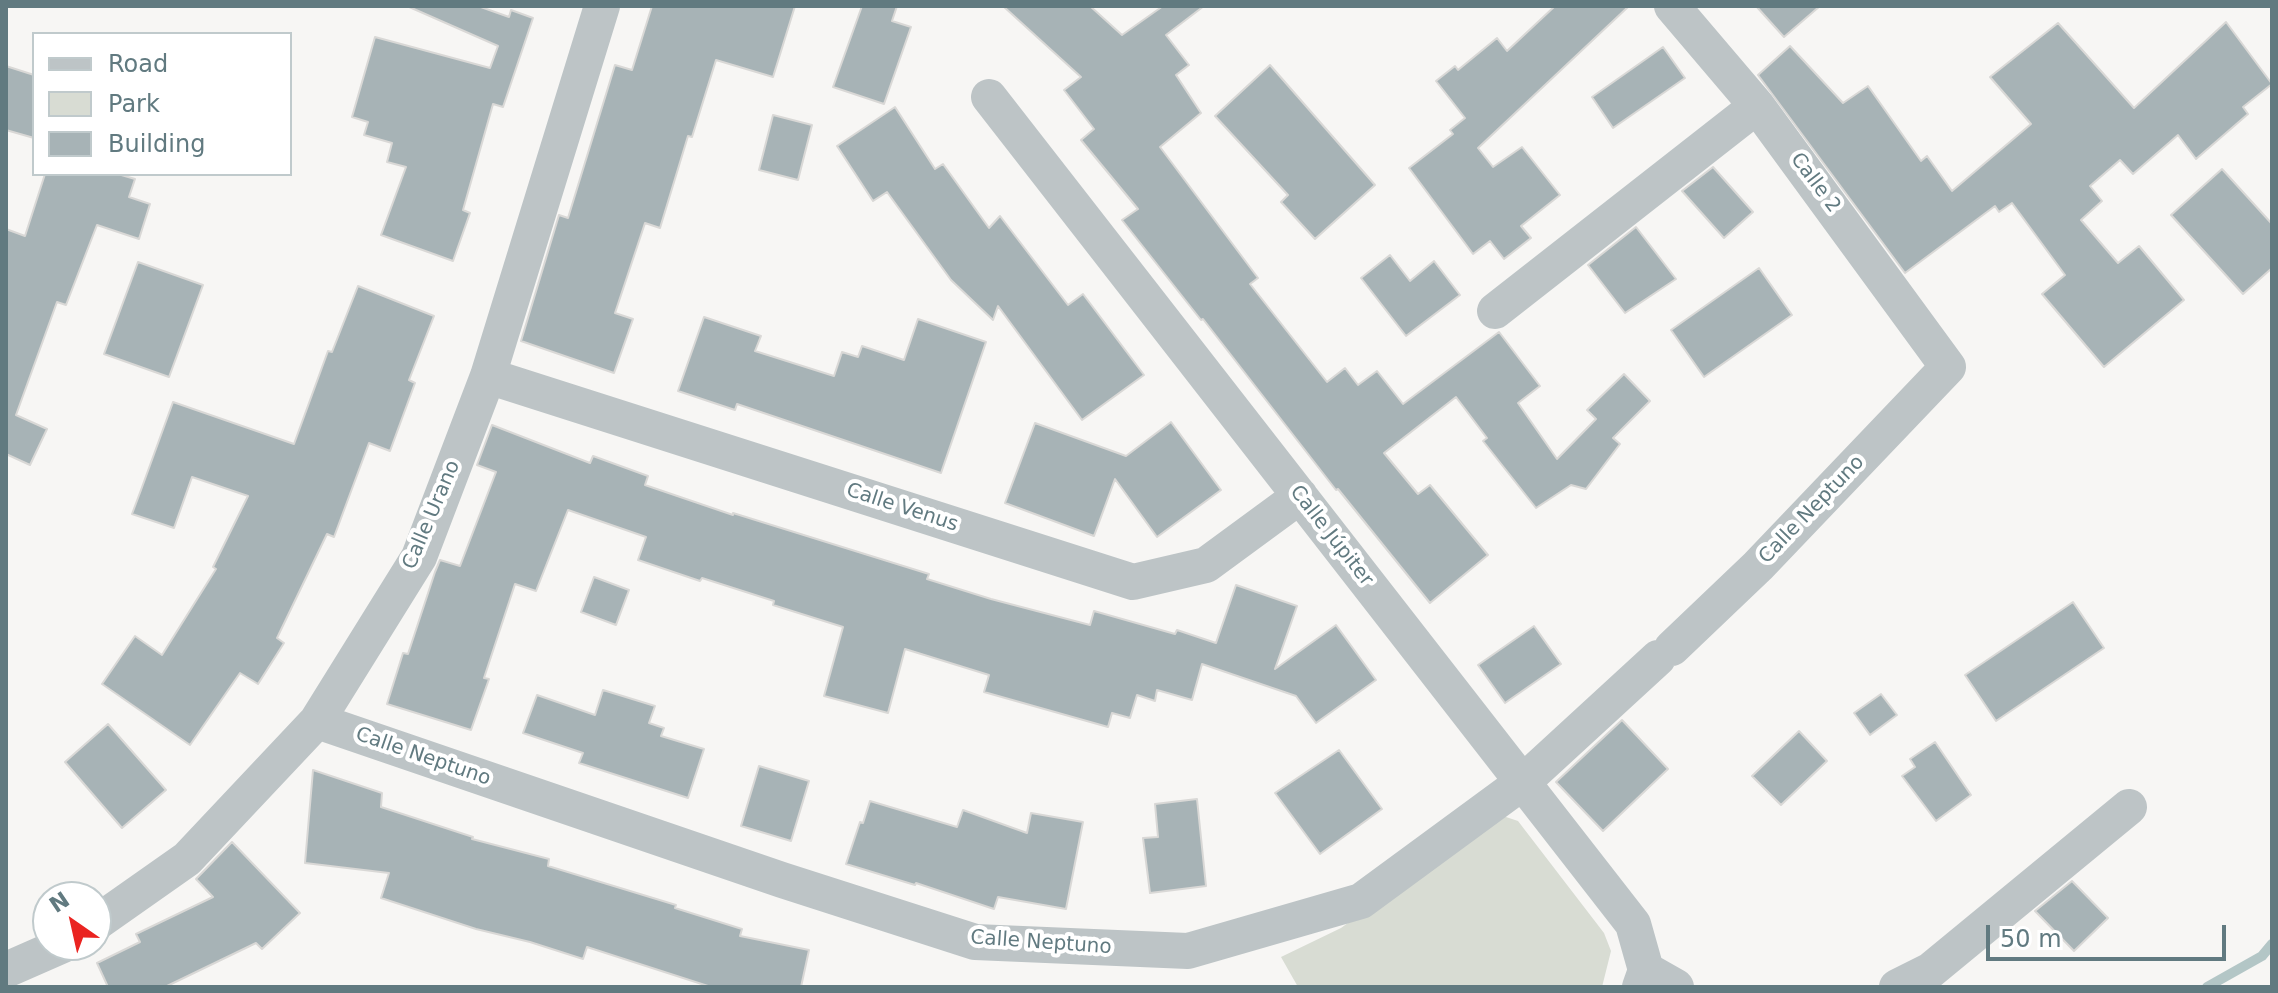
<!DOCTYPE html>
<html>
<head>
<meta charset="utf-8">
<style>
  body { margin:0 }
  #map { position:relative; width:2278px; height:993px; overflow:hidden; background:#f7f6f4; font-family:"DejaVu Sans",sans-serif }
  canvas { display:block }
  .frame { position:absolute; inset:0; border:8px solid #617a80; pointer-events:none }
  .legend { position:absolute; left:32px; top:32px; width:260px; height:144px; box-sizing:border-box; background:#fff; border:2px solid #c0cacc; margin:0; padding:10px 14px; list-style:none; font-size:24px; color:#617a80 }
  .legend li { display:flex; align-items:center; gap:16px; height:40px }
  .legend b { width:40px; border:2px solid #c0cacc }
  .north { position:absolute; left:32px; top:881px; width:80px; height:80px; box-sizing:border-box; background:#fff; border:2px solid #c0cacc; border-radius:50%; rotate:326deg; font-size:22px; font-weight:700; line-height:32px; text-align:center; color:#617a80 }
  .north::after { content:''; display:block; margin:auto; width:28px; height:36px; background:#ea2421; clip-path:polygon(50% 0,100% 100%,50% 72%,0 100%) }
  .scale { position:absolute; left:1986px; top:925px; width:240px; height:36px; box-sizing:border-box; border:4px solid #617a80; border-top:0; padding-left:10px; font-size:24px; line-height:28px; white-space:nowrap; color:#617a80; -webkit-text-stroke:6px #fff; paint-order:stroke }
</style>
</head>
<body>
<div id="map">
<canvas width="2278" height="993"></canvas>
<div class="frame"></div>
<ul class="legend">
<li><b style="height:10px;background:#bdc4c6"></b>Road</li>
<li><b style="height:22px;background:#d8dcd3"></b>Park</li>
<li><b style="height:22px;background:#a7b3b6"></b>Building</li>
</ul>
<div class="north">N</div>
<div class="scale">50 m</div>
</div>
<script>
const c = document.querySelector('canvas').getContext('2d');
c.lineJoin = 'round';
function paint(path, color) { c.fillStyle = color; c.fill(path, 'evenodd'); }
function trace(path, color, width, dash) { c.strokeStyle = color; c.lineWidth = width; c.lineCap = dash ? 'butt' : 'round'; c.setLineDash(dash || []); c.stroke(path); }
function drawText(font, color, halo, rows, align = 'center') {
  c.font = font + ' "DejaVu Sans",sans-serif'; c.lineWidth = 8; c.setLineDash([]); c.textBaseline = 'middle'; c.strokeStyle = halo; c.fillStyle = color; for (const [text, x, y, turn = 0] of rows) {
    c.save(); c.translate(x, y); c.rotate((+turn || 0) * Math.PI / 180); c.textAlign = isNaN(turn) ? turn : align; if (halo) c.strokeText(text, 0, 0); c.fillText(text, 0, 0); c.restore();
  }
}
const green = new Path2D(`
  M1495,817H1506L1518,821L1604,933L1611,951L1602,987H1298L1281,957L1341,928Z`);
const stream = new Path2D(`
  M2207,987L2262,956L2272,944`);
const building = new Path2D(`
  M407,6H478L509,17L511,10L533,18L503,107L493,104L463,210L470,213L453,261L381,235L406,167L387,162L392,143L364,135L368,122L352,117L375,37L490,68L498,46Z
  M652,6H795L773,77L716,60L692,137L688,136L660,228L645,223L615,313L633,319L614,373L521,341L559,215L568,218L615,65L632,70Z
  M862,6H897L892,21L911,27L884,104L833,87Z
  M1003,6H1090L1122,35L1163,6H1204L1166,35L1189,65L1176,75L1201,113L1160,147L1258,278L1250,284L1327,382L1345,368L1358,385L1377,371L1403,404L1499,332L1540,386L1518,403L1557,459L1596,419L1587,410L1624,374L1650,401L1613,438L1620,444L1586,489L1571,485L1536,508L1483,441L1487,438L1456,397L1384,453L1418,494L1430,485L1488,555L1430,603L1338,489L1336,490L1203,319L1201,320L1122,220L1138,209L1081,140L1094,129L1064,90L1081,77Z
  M1555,6H1629L1478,148L1493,167L1522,147L1560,195L1521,226L1531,238L1504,259L1490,241L1473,254L1409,168L1453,134L1450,130L1465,118L1436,81L1455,66L1458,70L1497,38L1507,51Z
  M1756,6H1820L1784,37Z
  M2226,22L2272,84L2243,107L2248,114L2196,159L2178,135L2133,174L2120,160L2090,186L2102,201L2081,220L2118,263L2139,246L2184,300L2104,367L2042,294L2065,275L2012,203L1999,212L1995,206L1905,273L1758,75L1790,46L1843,103L1868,86L1921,161L1927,156L1952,191L2031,124L1990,77L2058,23L2134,108Z
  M1663,47L1685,78L1613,128L1592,97Z
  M1270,65L1375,185L1315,239L1281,202L1288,195L1215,116Z
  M6,66L34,75V138L6,130Z
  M895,107L935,169L943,164L989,228L1000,216L1068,305L1083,294L1144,375L1082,420L998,306L993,320L951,280L887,192L873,201L837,146Z
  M773,115L812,125L798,180L759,170Z
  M1713,167L1753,212L1724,238L1682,191Z
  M2222,169L2272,224V268L2243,294L2171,215Z
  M45,174H118L135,179L129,197L150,204L139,239L97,225L66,305L57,302L16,415L47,429L30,465L6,454V229L25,236Z
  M1636,227L1676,279L1625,313L1588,265Z
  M1390,255L1410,281L1434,261L1460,295L1406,336L1361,278Z
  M138,262L203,285L169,377L104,354Z
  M1759,268L1792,315L1704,377L1671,330Z
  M358,286L434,316L409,380L415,383L390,451L369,443L334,537L327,534L277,638L284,643L258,684L240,673L190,745L102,684L135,636L162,655L216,569L213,567L248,496L192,477L174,528L132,514L141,490L173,402L294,444L328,351L332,352Z
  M704,317L761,336L755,351L834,376L842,352L858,357L862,346L904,360L918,319L986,342L941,473L737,404L735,410L678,391Z
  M1171,422L1221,490L1157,537L1115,479L1094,536L1005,503L1035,423L1126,456Z
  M492,425L590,463L593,456L648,476L645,485L733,515V513L929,574L927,579L991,599L1090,625L1094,611L1175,634L1177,630L1216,643L1236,585L1297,606L1275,669L1336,625L1376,680L1316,723L1296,696L1202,664L1192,700L1157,690L1155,701L1137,695L1130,718L1112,713L1108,727L984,692L989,675L905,649L888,713L824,696L843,627L773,605L774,601L702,578L700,581L638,560L646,537L568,510L536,591L515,584L484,678L489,679L471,730L387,704L403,653L408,654L435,572L440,560L460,566L496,472L477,465Z
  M594,577L629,590L616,625L581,612Z
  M2073,602L2104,648L1996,721L1965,675Z
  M1534,626L1561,664L1505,703L1478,665Z
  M603,690L655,706L649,723L664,728L661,736L704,749L688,798L579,763L583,753L523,733L537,695L595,715Z
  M1881,694L1897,715L1870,735L1854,713Z
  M1622,720L1668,769L1603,831L1556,782Z
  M108,724L166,790L122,828L65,762Z
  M1799,731L1827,761L1781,805L1752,776Z
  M1935,742L1971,795L1936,821L1902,776L1915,767L1910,759Z
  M1339,750L1382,809L1320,854L1275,793Z
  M759,766L809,781L791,841L741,826Z
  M313,770L382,793L381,807L473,837L472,839L549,859L548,866L676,905L675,908L742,929L740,936L809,950L801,987H711L587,947L583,959L530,942L476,929L381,898L389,873L305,863Z
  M1197,799L1206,886L1150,893L1143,838L1158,837L1155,804Z
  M870,801L957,827L963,810L1027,833L1031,813L1083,822L1066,909L998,897L994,909L916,883L915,885L846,864L860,822L863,823Z
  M232,842L300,913L262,949L256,943L165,987H108L97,963L140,942L136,934L213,897L196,879Z
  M2072,881L2108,918L2074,951L2035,911Z`);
const minor = new Path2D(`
  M989,97L1633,924L1646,970L1640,987
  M1495,311L1757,106
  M488,376L1133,582L1206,565L1300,496
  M1672,648L1758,566L1948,367L1757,106L1672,6
  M317,721L782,880L975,942L1188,951L1361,901L1523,782L1658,658
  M96,923L187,859L317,721L419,557L488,376L602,6
  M6,970L63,945
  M1646,970L1676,987
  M1897,987L1931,970L2129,807`);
const streetNames = [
  ["Calle 2",1815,183,53],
  ["Calle Venus",902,508,18],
  ["Calle Neptuno",1812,510,-46],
  ["Calle Urano",432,515,-67],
  ["Calle Júpiter",1331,536,52],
  ["Calle Neptuno",423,757,19],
  ["Calle Neptuno",1041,943,4]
];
paint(green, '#d8dcd3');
trace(stream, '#b3c6c6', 10);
paint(building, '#a7b3b6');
trace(building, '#d9d8d6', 2);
trace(minor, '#bdc4c6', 36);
drawText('20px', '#617a80', '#fff', streetNames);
</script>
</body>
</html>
